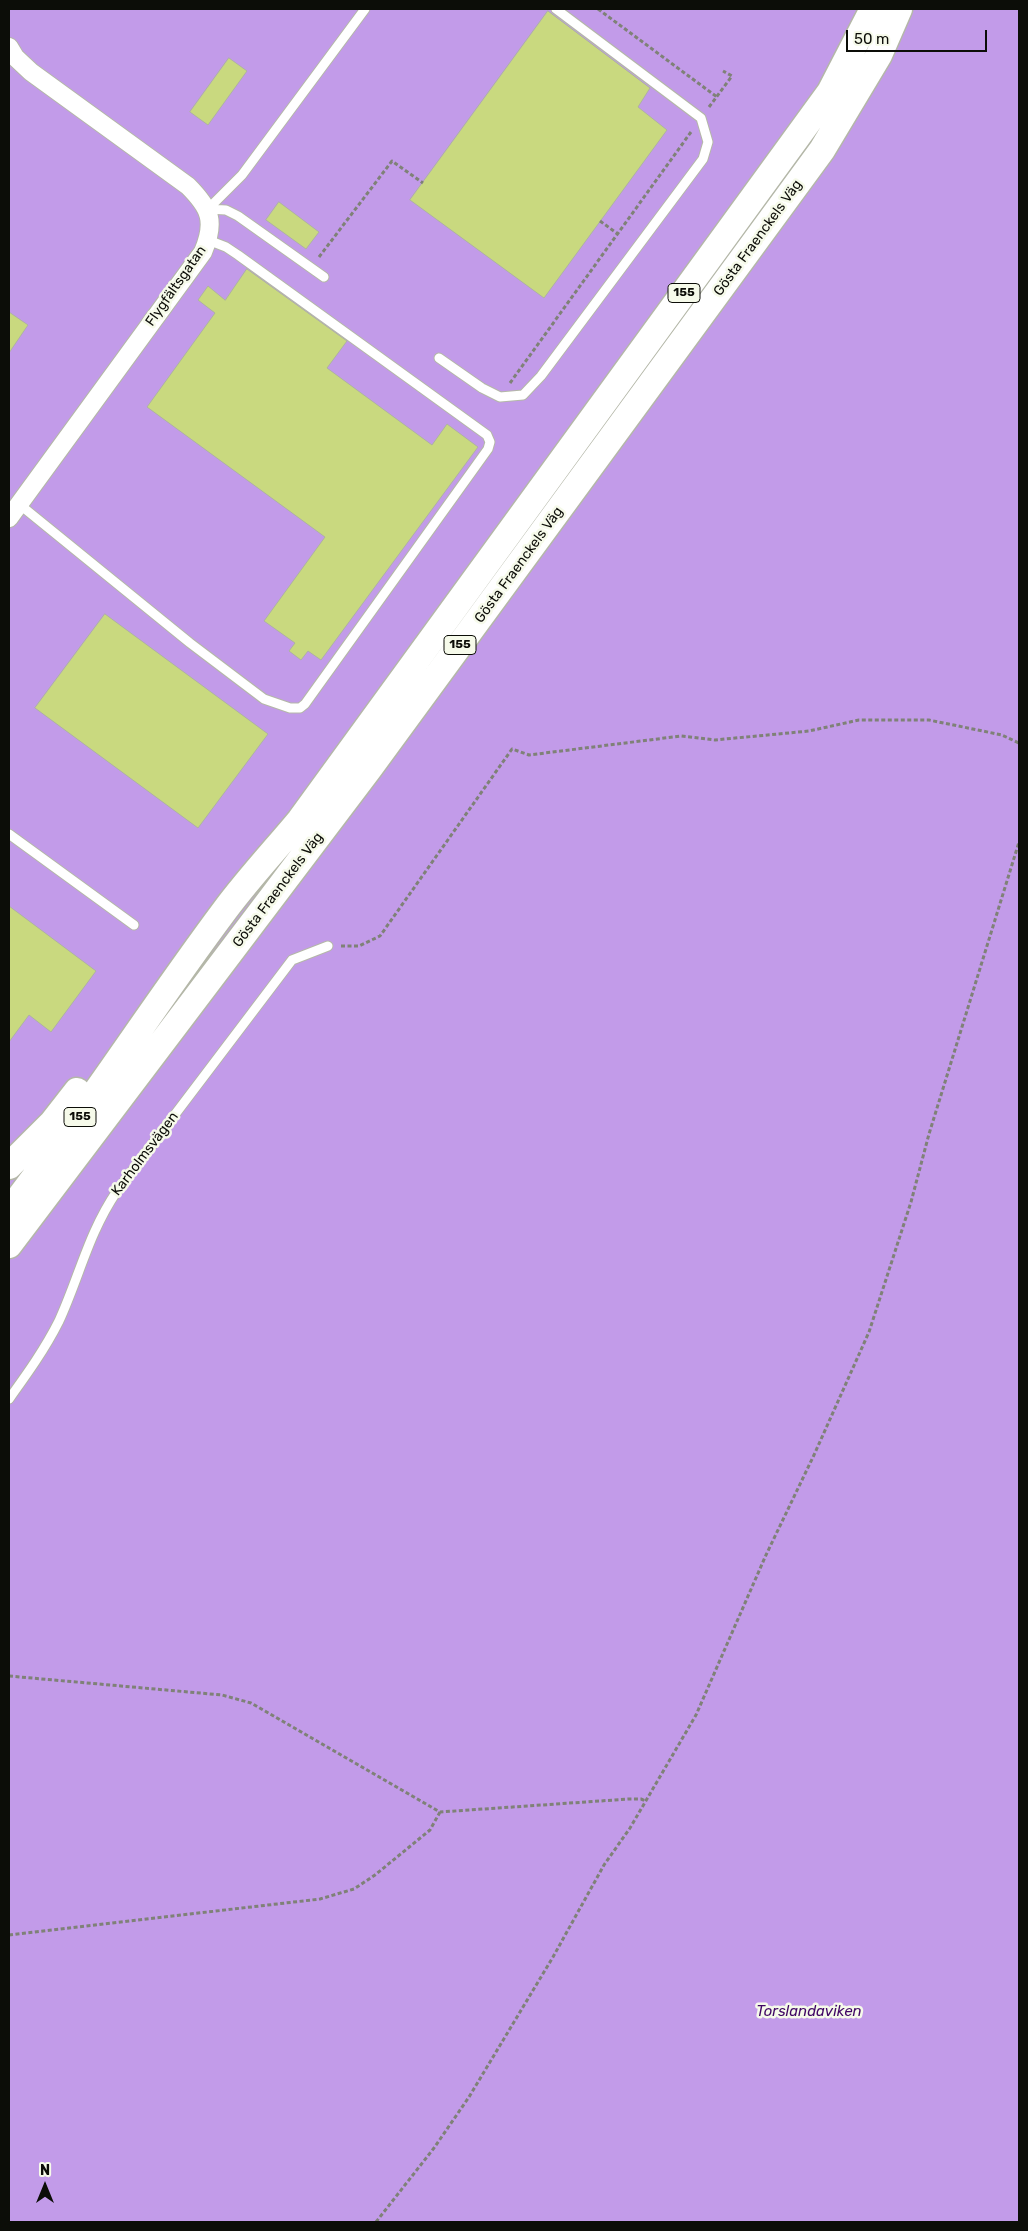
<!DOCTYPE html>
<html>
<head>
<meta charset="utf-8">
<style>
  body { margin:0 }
  #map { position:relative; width:1028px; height:2231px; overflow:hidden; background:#f6faea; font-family:Rubik,sans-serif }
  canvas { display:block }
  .frame { position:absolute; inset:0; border:10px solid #0c0d08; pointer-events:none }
  .north { position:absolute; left:20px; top:2161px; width:50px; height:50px; -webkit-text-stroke:4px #f6faea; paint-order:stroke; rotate:0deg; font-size:14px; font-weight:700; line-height:20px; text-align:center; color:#0c0d08 }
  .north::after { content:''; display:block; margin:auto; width:18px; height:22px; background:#0c0d08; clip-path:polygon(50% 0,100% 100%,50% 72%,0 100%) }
  .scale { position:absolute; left:846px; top:30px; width:141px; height:22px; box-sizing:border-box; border:2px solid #0c0d08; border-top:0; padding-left:6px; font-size:15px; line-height:18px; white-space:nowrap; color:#0c0d08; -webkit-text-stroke:4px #f6faea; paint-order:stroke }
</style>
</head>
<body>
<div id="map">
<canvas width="1028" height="2231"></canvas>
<div class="frame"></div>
<div class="north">N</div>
<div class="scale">50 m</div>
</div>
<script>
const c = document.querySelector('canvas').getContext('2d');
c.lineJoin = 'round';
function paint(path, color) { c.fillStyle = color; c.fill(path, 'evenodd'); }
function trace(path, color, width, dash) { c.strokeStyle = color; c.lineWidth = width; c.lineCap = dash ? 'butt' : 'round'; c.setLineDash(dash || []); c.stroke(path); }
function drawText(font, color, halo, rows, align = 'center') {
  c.font = font + ' Rubik,sans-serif'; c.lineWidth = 5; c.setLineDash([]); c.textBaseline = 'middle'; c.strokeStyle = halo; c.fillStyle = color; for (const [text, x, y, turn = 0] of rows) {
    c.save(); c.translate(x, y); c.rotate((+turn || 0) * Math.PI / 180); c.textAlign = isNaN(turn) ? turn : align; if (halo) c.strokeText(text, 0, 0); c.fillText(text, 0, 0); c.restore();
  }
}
const water = new Path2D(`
  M9,9H1019V2222H9Z`);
const building = new Path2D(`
  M548,11L650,88L638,107L667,130L544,298L410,200Z
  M229,58L247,71L208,125L190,112Z
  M279,202L319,232L306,249L266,220Z
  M247,269L347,341L327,368L432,445L447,424L478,447L321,660L308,651L301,660L289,651L295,643L264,621L325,537L147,407L215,313L198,300L208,286L225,300Z
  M9,312L28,325L9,353Z
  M105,614L268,734L198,828L35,708Z
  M9,906L96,971L51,1032L29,1015L9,1042Z`);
const path = new Path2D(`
  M598,9L717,97
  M709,107L732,76L723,71
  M600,221L618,234
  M319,257L392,161L423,183
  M510,383L691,132
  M341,946H359L380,936L512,749L529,755L681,736L715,740L809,731L859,720H929L1002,735L1019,743
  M9,1676L222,1695L251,1703L440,1812L629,1799H641L646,1801
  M9,1935L320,1899L354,1889L375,1875L430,1830L440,1812
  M376,2222L434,2148L469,2097L553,1957L604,1865L630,1828L696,1715L766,1555L814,1455L869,1332L911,1202L929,1134L1019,842`);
const lane = new Path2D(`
  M208,209L242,175L365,9
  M208,209L226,210L238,216L324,277
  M439,358L482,388L500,397L523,395L541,376L703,159L708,142L701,118L556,9
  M19,504L190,643L264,699L290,708H300L305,704L488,449L490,442L487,435L238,255L226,247L208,240
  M9,834L134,925
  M9,1399C27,1374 45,1349 59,1321C80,1275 88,1234 117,1191L292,960L328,946`);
const street = new Path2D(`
  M9,47L15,57L31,72L188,186C210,208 216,221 203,252L9,518`);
const primary = new Path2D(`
  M9,1166L52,1123L77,1091
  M9,1211C85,1113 151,1009 225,910C248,879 275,850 300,820L830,92L873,9
  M9,1245L369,769L822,150L879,55L899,9`);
const shields = [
  [684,293,32],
  [460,645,32],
  [80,1117,32]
];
const shieldNames = [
  ["155",684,293],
  ["155",460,645],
  ["155",80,1117]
];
const streetNames = [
  ["Gösta Fraenckels Väg",758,238,-54],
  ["Flygfältsgatan",176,286,-55],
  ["Gösta Fraenckels Väg",519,565,-54],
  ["Gösta Fraenckels Väg",278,890,-53],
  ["Karholmsvägen",145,1154,-53]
];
const waterNames = [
  ["Torslandaviken",809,2012]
];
paint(water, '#c29be9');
paint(building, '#c9d97f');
trace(building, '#aeb2a3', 1);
trace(lane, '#b4b7a8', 11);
trace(street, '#b4b7a8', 20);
trace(primary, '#b4b7a8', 29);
trace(path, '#7f8177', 3, [4, 2.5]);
trace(lane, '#fff', 9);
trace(street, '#fff', 18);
trace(primary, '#fff', 26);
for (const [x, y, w] of shields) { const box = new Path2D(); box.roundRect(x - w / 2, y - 9.5, w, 19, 4); c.fillStyle = '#f6faea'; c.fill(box); trace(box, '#0c0d08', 1); }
drawText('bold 12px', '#0c0d08', null, shieldNames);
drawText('14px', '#0c0d08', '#f6faea', streetNames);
drawText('italic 15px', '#410765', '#f6faea', waterNames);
</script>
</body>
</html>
